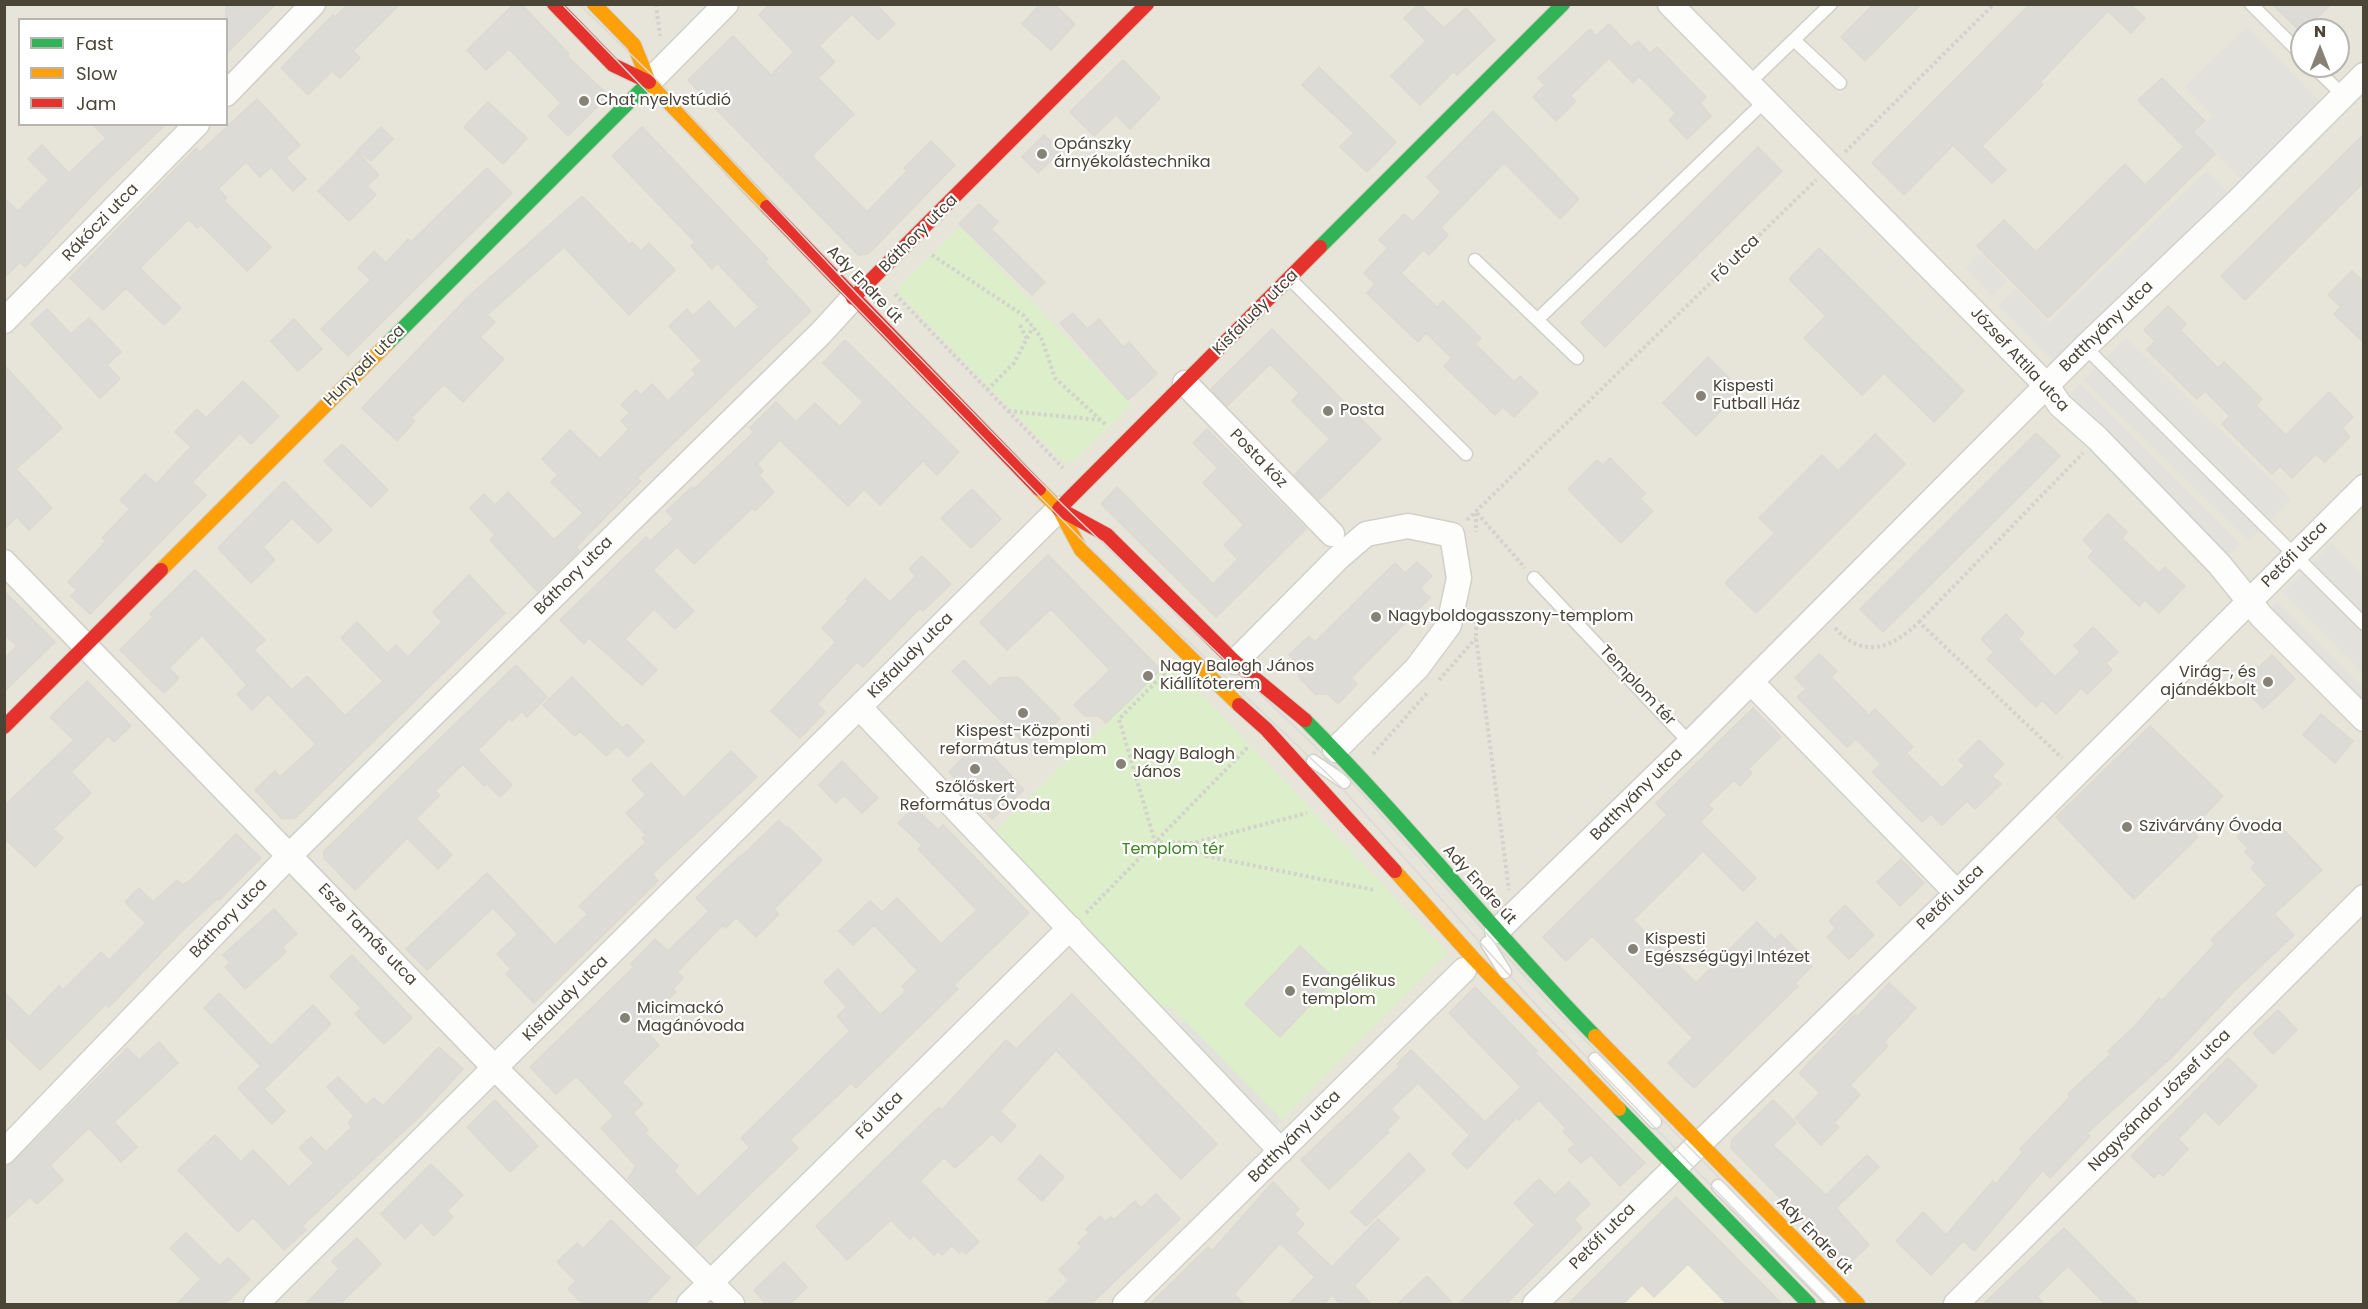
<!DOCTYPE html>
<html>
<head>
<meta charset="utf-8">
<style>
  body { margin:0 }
  #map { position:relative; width:2368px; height:1309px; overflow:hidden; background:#f3f2ec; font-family:Poppins,sans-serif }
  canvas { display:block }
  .frame { position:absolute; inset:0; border:6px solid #4b4537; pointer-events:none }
  .legend { position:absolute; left:18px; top:18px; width:210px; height:108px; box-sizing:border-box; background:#fff; border:2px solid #b7b5af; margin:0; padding:8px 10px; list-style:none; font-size:18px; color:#4b4537 }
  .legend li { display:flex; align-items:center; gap:12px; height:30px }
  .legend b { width:30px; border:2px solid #b7b5af }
  .north { position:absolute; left:2290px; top:18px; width:60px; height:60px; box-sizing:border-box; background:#fff; border:2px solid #b7b5af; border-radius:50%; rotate:0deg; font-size:16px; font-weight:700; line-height:24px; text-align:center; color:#4b4537 }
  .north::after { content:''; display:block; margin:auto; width:21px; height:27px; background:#868276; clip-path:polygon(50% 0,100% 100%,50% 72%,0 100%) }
</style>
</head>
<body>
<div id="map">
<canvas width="2368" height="1309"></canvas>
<div class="frame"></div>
<ul class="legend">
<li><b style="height:8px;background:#30b455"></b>Fast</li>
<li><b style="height:8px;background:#ff9f0a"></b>Slow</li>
<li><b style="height:8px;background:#e5322d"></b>Jam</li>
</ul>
<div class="north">N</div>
</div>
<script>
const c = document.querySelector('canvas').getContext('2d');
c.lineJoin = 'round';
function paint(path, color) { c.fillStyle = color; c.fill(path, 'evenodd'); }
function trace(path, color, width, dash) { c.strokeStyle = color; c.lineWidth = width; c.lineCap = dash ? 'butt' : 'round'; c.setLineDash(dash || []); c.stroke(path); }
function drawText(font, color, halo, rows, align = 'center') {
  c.font = font + ' Poppins,sans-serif'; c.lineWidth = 4.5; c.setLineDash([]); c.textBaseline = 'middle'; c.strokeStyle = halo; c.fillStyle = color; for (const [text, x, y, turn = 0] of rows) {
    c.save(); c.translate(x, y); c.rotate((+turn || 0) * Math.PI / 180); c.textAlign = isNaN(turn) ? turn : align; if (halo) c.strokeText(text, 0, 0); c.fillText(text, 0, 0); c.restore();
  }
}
const residential = new Path2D(`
  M5,5H2363V1304H5ZM20,20H226V124H20ZM2302,30H2338V66H2302Z`);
const education = new Path2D(`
  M1676,1197L1762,1283L1740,1304H1567Z`);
const green = new Path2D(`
  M960,227L1132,405L1074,461L1063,462L899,294V287Z
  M1170,661L1448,953L1282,1120L1168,1004L1154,1017L986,840Z`);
const parking = new Path2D(`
  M2247,27L2328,110L2250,187L2196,133L2213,116L2185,87Z
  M2207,171L2237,202L2062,370L1999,305L2016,289L2049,323Z
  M1981,253L2007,281L1992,295L1966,268Z
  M2126,338L2291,499L2249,541L2084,380Z
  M2080,384L2240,544L2219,564L2060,405Z
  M2332,544L2363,576V673L2283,592Z
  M2277,602L2363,688V719L2262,617Z
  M1185,1021L1282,1120L1266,1135L1171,1035Z`);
const building = new Path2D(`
  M226,4H276L226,54Z
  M348,4H400L353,51L360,58L340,78L332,71L308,95L281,68L333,15L335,17Z
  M514,4H521L569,54L567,56L605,92V99L568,136L548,116L561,103L509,49L486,70L467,50Z
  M770,4H876L895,24L878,40L852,14L819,46L835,62L818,78L854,114L812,156L867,212L907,171L904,168L931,141L955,165L868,254L858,255L688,80L733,36L771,75L794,52L759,15Z
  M1040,4H1054L1075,24L1051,50L1022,24Z
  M1419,4L1444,28L1466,8L1495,40L1457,75L1454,71L1420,105L1391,76L1426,41L1404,18Z
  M1874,4H1921L1865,61L1841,37Z
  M2030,4H2130L2145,18L2131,33L2108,11L2040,82L2043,85L1982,146L2006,170L1992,183L1953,145L1904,195L1872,163Z
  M2272,4H2331L2302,33Z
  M1609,24L1631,47L1638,41L1650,53L1657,47L1706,97L1700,103L1711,116L1687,139L1669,120L1676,113L1639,76L1633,83L1609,58L1570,96L1576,101L1556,121L1533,97L1545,85L1538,78L1590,29L1596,36Z
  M1123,60L1160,98L1130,129L1116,115L1094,136L1070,112Z
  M1319,67L1396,142L1367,172L1340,147L1354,133L1302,85Z
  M2162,78L2205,121L2193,132L2215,154L2048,318L1977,246L2004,220L2036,252L2125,164L2145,185L2184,147L2138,100Z
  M257,99L300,145L286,158L306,179L293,191L271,167L260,177L246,162L218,189L227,198L224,201L271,247L247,271L201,225L197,228L189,219L140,268L181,308L164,325L126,288L103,310L70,278L196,148L200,152Z
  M488,102L527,138L503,164L464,127Z
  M1493,111L1579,199L1560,219L1504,163L1441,227L1448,235L1429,255L1423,250L1401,273L1437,307L1443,301L1481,338L1475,344L1514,382L1520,376L1538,393L1514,417L1503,407L1495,415L1444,366L1452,358L1426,333L1418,342L1367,293L1375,284L1364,273L1388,248L1379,240L1404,214L1413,222L1441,192L1427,177Z
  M92,124H166L100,187L25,267L20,262L4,278V198L18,211L49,180L28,159L42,145L69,173L106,138Z
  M381,127L393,139L371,161L357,151Z
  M642,127L768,259L765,262L811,311L637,478L641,481L576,547L579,550L537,591L490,540L495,535L470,508L484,494L495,505L508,492L554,540L583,513L551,482L558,475L542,459L570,430L600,459L629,429L621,421L630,413L621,405L636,390L641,395L652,384L668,401L696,374L692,370L702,361L669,326L687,309L693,316L709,301L735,329L759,307L717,263L712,269L691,246L695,242L612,156Z
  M2364,134V182L2245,300L2221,276Z
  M1044,135L1061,151L1038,173L1022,157Z
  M1758,147L1782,171L1605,347L1581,323Z
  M357,152L379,175L367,186L376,195L349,221L318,191Z
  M487,168L512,193L348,356L321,329L371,280L358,268L374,251L386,263L408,239L411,242Z
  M582,196L630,245L632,242L641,251L649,243L675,270L629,315L564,247L487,315L495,322L480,337L504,359L463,402L444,384L411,418L415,421L397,441L362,408L468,297Z
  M979,204L998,222L991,229L1045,282L1032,295L959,224Z
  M1819,248L1964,391L1934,422L1884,373L1862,395L1804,338L1826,316L1789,279Z
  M2352,271L2364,282V343L2334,314L2341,307L2328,295Z
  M2168,306L2186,324L2180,330L2218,368L2224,362L2262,399L2256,406L2286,435L2329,392L2353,417L2342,428L2350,437L2325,462L2316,454L2292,478L2280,466L2272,474L2222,424L2230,416L2205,391L2197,399L2147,350L2155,341L2144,330Z
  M47,309L71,334L89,318L121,352L107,365L120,379L100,398L31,324Z
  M1073,313L1087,329L1099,319L1123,347L1129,342L1157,374L1128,400L1060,323Z
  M294,319L322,349L298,371L271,341Z
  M1272,329L1381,439L1319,500L1294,475L1330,439L1292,401L1299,393L1270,364L1227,406L1211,389Z
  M845,340L959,452L937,475L923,461L880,505L864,489L848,506L780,440L757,464L763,471L759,475L774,492L755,511L752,508L694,564L677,547L653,570L694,611L675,629L654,609L625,639L657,670L642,685L589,638L584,644L560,620L646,537L650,541L674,519L666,511L692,487L694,489L754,432L750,428L776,402L796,422L815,403L840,427L863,402L823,363Z
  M1708,357L1741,390L1696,436L1663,403Z
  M4,365L62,428L16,469L52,508L29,530L17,517L4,529Z
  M243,381L279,416L251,444L240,433L192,482L206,495L90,614L71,596L77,590L68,582L106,541L102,538L130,509L120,500L145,474L156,484L191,447L175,432L197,409L206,418Z
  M1207,429L1306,529L1216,617L1101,504L1117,487L1213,584L1238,559L1224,545L1244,525L1203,483L1218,468L1193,443Z
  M2036,433L2060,456L1883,632L1860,609Z
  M1875,434L1905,464L1756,613L1725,583L1775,533L1759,518L1822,455L1838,471Z
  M342,444L388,490L371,507L324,461Z
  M1610,458L1645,493L1640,499L1653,511L1621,543L1568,489L1597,460L1603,465Z
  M284,481L332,530L318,543L292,518L263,547L275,560L251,583L218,548Z
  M972,489L1001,519L971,548L941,518Z
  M2108,514L2127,532L2122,538L2159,573L2165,567L2185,586L2159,613L2145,600L2139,606L2088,557L2094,551L2083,540Z
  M1048,555L1161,670L1106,723L1099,716H1085L1074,705L1110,670L1051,609L1007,650L980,622Z
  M922,556L951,584L923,611L920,608L863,667L857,662L817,704L825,712L800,738L771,711L836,642L822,628L848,601L846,599L865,579L890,602L916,576L909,569Z
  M1417,562L1432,576L1420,588L1430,598L1351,678L1357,684L1338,704L1328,694H1315L1299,677V665L1289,655L1309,636L1315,642L1395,563L1405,573Z
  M195,570L265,640L254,650L292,690L307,676L345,716L383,681L341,638L357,622L387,653L396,645L408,657L442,622L433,612L469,575L505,613L295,818L282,819L255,790L275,771L280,777L316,744L268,694L252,710L237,694L247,685L202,635L169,668L179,678L164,693L120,650L153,617L150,614Z
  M4,591L55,642L4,692V659L17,646L4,634Z
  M2006,614L2024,633L2018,639L2055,677L2080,652L2074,646L2093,627L2118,652L2106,663L2112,670L2087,694L2081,688L2056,714L2042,700L2036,707L1987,659L1994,652L1981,639Z
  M1819,654L1837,671L1831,677L1869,715L1875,709L1913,747L1906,753L1942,788L1965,766L1959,760L1979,740L2004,764L1992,776L2001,784L1975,809L1967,801L1942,825L1931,814L1922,822L1872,772L1881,764L1856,739L1847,747L1797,697L1806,689L1795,678Z
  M2272,655L2295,679L2263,709L2240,685Z
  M964,660L990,687L999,678L1018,677L1060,719L1028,748L952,671Z
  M516,665L547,697L527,717L522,711L512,721L509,719L478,750L512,785L500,797L487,784L484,786L463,764L435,791L440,795L416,819L452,855L438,869L407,838L355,890L324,858V851Z
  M572,677L622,728L627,724L644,741L628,757L617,746L606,756L580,731L575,736L543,705Z
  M87,681L131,726L114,742L108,736L71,772L91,793L53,829L63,838L35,867L4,838V806L74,740L50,717Z
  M1753,708L1781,737L1748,769L1752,773L1740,786L1734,780L1708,805L1713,809L1700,822L1756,878L1743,891L1703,851L1633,920L1696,983L1757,922L1775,940L1781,934L1812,966L1795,983L1798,986L1694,1088L1668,1063L1693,1038L1592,936L1566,961L1543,937L1667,815L1656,803Z
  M2321,714L2353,741L2335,763L2303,735Z
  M2150,726L2223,796L2191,829L2198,837L2134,899L2056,817Z
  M979,741L1024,790L992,819L949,772Z
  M731,751L757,777L652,874L658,881L534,1003L506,974L511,969L497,954L518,934L493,908L427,970L406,949L487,873L555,945L588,914L579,906L646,842L642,838L646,835L626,813L646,795L632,780L651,763L684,798Z
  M842,761L878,798L862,813L844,795L836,803L819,785Z
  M914,807L938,830L943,825L1029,913L954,985L958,989L891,1054L856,1088L851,1083L790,1140L798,1148L695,1247L628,1179L636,1166L601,1128L614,1116L576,1076L556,1094L530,1067L634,967L631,964L655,939L668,951L709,911L696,898L740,856L741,857L779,820L786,828L788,827L822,860L774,909L779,914L756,937L736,917L726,928L723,925L677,972L683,978L673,989L676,992L641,1026L659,1045L622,1082L643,1104L633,1113L648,1130L645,1133L678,1166L674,1171L698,1197L750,1147L741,1138L850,1031L837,1016L847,1007L824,982L838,969L880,1015L906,991L902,986L918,971L874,925L853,945L839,931L870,901L882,912L897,898L941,944L977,910L918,849L922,845L898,823Z
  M2257,819L2269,832L2278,824L2322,870L2274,914L2294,935L2234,991L2171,1058L2087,1133L2090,1136L2050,1178L2043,1170L1974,1251L1963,1241L1931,1275L1896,1241L1923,1212L1946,1235L1993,1181L1996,1184L2023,1152L2020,1149L2070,1097L2068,1094L2111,1054L2108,1051L2136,1025L2159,998L2162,1001L2215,944L2211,940L2267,885L2251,868L2256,863L2245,852L2248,848L2237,837Z
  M236,834L261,858L219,900L218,898L182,931L109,1007L106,1004L40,1070L4,1035V992L29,1017L59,986L63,990L101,952L109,960L146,923L125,902L139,888L153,902L177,880L182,885L191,880Z
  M1901,859L1924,883L1900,906L1877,882Z
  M1845,905L1874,935L1849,959L1827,937L1836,928L1829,921Z
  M274,909L297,934L282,947L286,952L245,989L225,967L230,962L223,955Z
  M1300,946L1335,979L1280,1037L1245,1004Z
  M352,955L412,1018L384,1044L355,1014L361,1008L330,976Z
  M1889,983L1916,1008L1884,1042L1888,1046L1850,1085L1860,1095L1834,1123L1839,1127L1821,1145L1795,1118L1820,1093L1799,1073L1855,1014L1857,1017Z
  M1475,987L1537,1051L1535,1053L1645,1163L1620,1186L1591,1155L1581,1163L1568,1150L1575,1144L1563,1131L1566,1128L1539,1100L1519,1120L1517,1117L1467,1169L1452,1154L1470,1135L1418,1083L1391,1109L1399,1118L1387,1130L1389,1132L1329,1189L1301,1160L1400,1066L1397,1064L1411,1050L1485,1122L1521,1087L1449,1013Z
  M219,993L271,1046L313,1005L331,1024L264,1089L285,1111L272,1124L238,1088L261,1066L204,1008Z
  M1072,994L1217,1144L1181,1179L1056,1050L1000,1111L1016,1126L1001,1142L992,1134L955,1168L944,1157L920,1181L979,1242L966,1254L962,1251L959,1253L952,1245L942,1255L938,1251L934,1255L914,1235L910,1239L891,1220L847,1260L816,1226L939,1107L942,1110L1006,1040L1016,1049Z
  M2278,1010L2297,1030L2273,1054L2253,1033Z
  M159,1042L178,1063L114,1122L137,1147L121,1162L89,1128L50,1165L63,1180L37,1204L30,1197L4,1221V1168L14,1162L127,1048L139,1060Z
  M439,1047L463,1069L420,1116L302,1226L306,1230L284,1250L253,1217L238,1232L178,1170L215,1135L241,1162L253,1150L289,1187L314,1163L299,1148L311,1137L326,1152L352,1127L348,1123L354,1116L327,1087L338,1077L366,1105L374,1098L383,1106Z
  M2228,1058L2257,1086L2219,1125L2205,1111L2178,1139L2188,1149L2163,1176L2159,1172L2154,1178L2131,1156Z
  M495,1100L538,1146L510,1172L467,1127Z
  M1773,1100L1796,1123L1773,1145L1826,1195L1867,1155L1879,1167L1836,1208L1869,1245L1847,1266L1731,1148L1732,1140Z
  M1409,1153L1425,1170L1366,1226L1351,1212Z
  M1040,1155L1064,1177L1042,1201L1018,1179Z
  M431,1164L463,1195L447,1211L453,1217L434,1236L421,1222L405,1239L381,1214Z
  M1539,1179L1555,1195L1569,1182L1590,1204L1574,1219L1582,1228L1505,1305H1458L1535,1225L1514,1203Z
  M1273,1182L1299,1209L1294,1214L1304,1224L1296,1233L1332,1267L1378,1219L1399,1239L1354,1286L1372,1305H1341L1332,1295L1323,1305H1288L1315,1277L1280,1243L1234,1294L1245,1305H1149L1208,1247L1212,1251Z
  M1156,1194L1180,1219L1090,1305H1044L1069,1280L1059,1270L1082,1247L1078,1243L1089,1233L1086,1229L1100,1216L1105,1222L1111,1217L1114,1220L1135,1201L1141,1208Z
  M1676,1197L1783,1305H1728L1688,1264L1654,1297L1642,1285L1622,1305H1567Z
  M611,1220L670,1278L644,1305H584L568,1289L576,1281L557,1262L577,1243L583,1249Z
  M2064,1228L2140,1305H2106L2068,1266L2037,1296L2045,1305H1982Z
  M186,1233L219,1266L228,1258L250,1279L224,1305H176L201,1279L170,1248Z
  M357,1238L381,1264L339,1305H305L339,1269L332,1261Z
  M784,1262L807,1287L789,1305H767L754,1290Z
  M1427,1276L1454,1305H1397Z`);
const path = new Path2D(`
  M656,4L660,36
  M1845,152L1994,4
  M932,255L1023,315L1041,337L1055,378L1106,425
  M895,294L1063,468
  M1020,325L1027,339
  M987,390L1014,363L1033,327
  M1008,411L1099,420
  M1476,513V532
  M1477,513L1525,568
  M1467,520L1816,180
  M1476,615V638L1509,890
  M1919,622L2083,453
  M1835,628C1864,660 1892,648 1919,622L2062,758
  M1165,673L1119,719L1155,842L1193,843L1307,813
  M1439,680L1476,638
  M1373,754L1428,692
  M1193,843L1206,856L1375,890
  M1086,913L1248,747`);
const lane = new Path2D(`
  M2251,4L2302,55
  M1795,41L1840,83
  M2313,66L2344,96
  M1748,84L1831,4
  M1475,260L1577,358
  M1290,279L1466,454
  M1538,319L1765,101
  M2085,347L2364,624
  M1534,578L1690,743
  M1313,761L1344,782
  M1487,943L1505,972
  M1595,1059L1655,1122
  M1718,1186L1834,1304`);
const street = new Path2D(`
  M1670,4L2047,386L2060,405L2097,438L2219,564L2262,617L2364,719
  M649,82L726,4
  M226,94L313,4
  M4,321L197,124
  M1185,383L1332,534
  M4,562L496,1069L732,1304
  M1235,662L1338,558L1366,534L1408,526L1452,535L1459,578L1449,625L1417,668L1335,750
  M1751,682L1957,893
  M860,708L1281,1151
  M1497,931L1690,743L2085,347L2237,202L2364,75
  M4,1152L290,855L821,333L853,298
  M256,1304L1059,509
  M689,1304L1070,928
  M1125,1304L1464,970
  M1535,1304L1957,893L2364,487
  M1956,1304L2364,897`);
const fast = new Path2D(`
  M1320,247L1563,4
  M387,344L649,82
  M1305,720C1406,821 1495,934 1595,1036
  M1619,1109L1809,1304`);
const slow = new Path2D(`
  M594,4L634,45L649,82L767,207
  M1039,489L1059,509L1081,550L1239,705
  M161,570L387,344
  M1395,871L1474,959L1619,1109
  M1595,1036L1858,1304`);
const jam = new Path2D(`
  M554,4L613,65L649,82
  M767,207L1039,489
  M853,298L1147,4
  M1059,509L1107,535L1235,662L1305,720
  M1059,509L1320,247
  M1239,705L1266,729L1395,871
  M4,727L161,570`);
const tram = new Path2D(`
  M562,4L1085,543L1340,786L1537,1006L1826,1304
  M579,4L654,77L857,294L1063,505L1348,778L1543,997L1842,1304`);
const markers = [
  [584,101,6,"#868276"],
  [1042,154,6,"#868276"],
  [1701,396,6,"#868276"],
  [1328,411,6,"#868276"],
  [1376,617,6,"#868276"],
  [1148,676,6,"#868276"],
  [2268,682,6,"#868276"],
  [1023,713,6,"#868276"],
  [1121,764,6,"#868276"],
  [975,769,6,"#868276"],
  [2127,827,6,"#868276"],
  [1633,949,6,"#868276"],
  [1290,991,6,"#868276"],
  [625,1018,6,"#868276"]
];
const poiNames = [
  ["Chat nyelvstúdió",596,101],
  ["Opánszky",1054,145],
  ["árnyékolástechnika",1054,163],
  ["Kispesti",1713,387],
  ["Futball Ház",1713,405],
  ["Posta",1340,411],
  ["Nagyboldogasszony-templom",1388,617],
  ["Nagy Balogh János",1160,667],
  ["Kiállítóterem",1160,685],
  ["Virág-, és",2256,673,"right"],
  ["ajándékbolt",2256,691,"right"],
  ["Kispest-Központi",1023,732,"center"],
  ["református templom",1023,750,"center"],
  ["Nagy Balogh",1133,755],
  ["János",1133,773],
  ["Szőlőskert",975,788,"center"],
  ["Református Óvoda",975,806,"center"],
  ["Szivárvány Óvoda",2139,827],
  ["Kispesti",1645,940],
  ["Egészségügyi Intézet",1645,958],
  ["Evangélikus",1302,982],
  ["templom",1302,1000],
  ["Micimackó",637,1009],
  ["Magánóvoda",637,1027]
];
const streetNames = [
  ["Rákóczi utca",101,223,-46],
  ["Báthory utca",919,234,-45],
  ["Fő utca",1736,259,-44],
  ["Ady Endre út",864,285,46],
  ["Kisfaludy utca",1256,313,-45],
  ["Batthyány utca",2107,327,-44],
  ["József Attila utca",2019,360,47],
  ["Hunyadi utca",365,366,-45],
  ["Posta köz",1258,459,46],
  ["Petőfi utca",2295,555,-45],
  ["Báthory utca",574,576,-45],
  ["Kisfaludy utca",911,656,-45],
  ["Templom tér",1637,686,47],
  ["Batthyány utca",1637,795,-45],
  ["Ady Endre út",1479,885,48],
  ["Petőfi utca",1951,898,-44],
  ["Báthory utca",229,919,-46],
  ["Esze Tamás utca",367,935,46],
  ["Kisfaludy utca",566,999,-45],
  ["Nagysándor József utca",2160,1101,-45],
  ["Fő utca",880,1116,-45],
  ["Batthyány utca",1295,1137,-45],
  ["Ady Endre út",1814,1236,46],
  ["Petőfi utca",1603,1237,-45]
];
const parkNames = [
  ["Templom tér",1173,850]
];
paint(residential, '#e7e5d9');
paint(education, '#f1eede');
paint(green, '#dcefca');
paint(parking, '#e2e1dc');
paint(building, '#dddbd5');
trace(building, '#dbd9d2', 1.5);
trace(lane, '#d1d0ca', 15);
trace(street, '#d1d0ca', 27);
trace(fast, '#d3d0c2', 16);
trace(slow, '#d3d0c2', 16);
trace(jam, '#d3d0c2', 16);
trace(path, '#d3d2cb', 4, [3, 3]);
trace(lane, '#fdfdfc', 12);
trace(street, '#fdfdfc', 24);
trace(fast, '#30b455', 14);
trace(slow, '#ff9f0a', 14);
trace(jam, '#e5322d', 14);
trace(tram, '#dadad9', 1.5);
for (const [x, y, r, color] of markers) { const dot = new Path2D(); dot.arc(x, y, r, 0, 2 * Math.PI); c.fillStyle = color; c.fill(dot); trace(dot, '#fff', 2); }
drawText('16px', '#4b4537', '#fff', poiNames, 'left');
drawText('16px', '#4b4537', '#fff', streetNames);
drawText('16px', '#3c8323', '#fff', parkNames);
</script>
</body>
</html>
